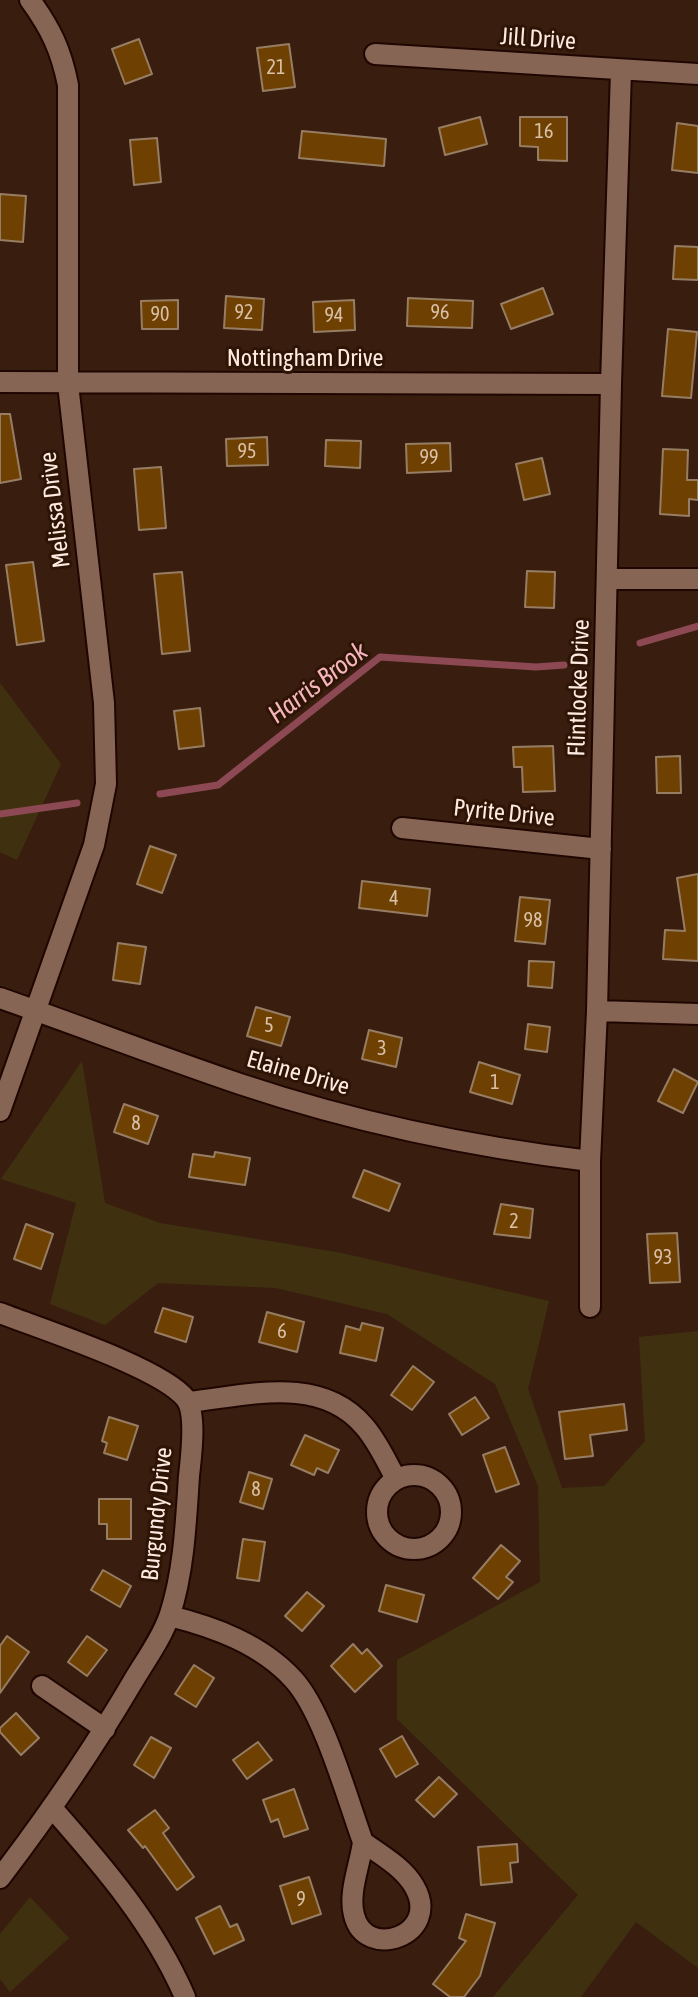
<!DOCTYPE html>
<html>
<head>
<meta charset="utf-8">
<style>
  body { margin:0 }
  canvas { display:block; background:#391d0f }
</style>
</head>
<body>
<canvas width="698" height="1997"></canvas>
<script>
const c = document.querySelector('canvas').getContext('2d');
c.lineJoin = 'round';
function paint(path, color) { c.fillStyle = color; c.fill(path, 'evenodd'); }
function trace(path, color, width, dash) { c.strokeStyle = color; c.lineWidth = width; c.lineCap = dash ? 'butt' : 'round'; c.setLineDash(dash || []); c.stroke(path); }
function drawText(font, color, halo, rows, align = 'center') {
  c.font = font + ' "Asap Condensed",sans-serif'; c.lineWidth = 6; c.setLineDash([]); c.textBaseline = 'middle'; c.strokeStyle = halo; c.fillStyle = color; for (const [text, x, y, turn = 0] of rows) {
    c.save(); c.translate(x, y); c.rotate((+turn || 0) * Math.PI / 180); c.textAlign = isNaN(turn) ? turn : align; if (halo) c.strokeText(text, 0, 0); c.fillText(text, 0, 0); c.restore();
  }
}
const green = new Path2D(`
  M0,683L61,764L17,860L0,852Z
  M82,1061L105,1203L160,1223L342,1253L549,1301L528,1389L562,1488L604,1486L645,1441L639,1337L698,1331V1968L636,1922L581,1997H493L578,1895L397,1719V1660L540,1582L538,1486L495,1384L387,1314L276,1288L158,1283L105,1325L50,1304L76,1203L1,1179Z
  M30,1897L69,1938L10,1992L0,1979V1934Z`);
const stream = new Path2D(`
  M640,643L698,626
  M160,794L218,785L380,657L536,667L564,665
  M0,814L77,803`);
const building = new Path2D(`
  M139,39L152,74L125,84L112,49Z
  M289,44L295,87L263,91L257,48Z
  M480,117L487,144L445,155L439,128Z
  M520,117H567V161L538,160V147L520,146Z
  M677,123L698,126V173L672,170Z
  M302,131L386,139L384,166L299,158Z
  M157,138L161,182L134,185L130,140Z
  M0,194L26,196L23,242L0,240Z
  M675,246L698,247V280L673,279Z
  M543,288L553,314L511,329L501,304Z
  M226,296L264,299L262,330L224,328Z
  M408,298L473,301L472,328L407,326Z
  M178,300V329H142L141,301Z
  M354,300L355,330L314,332L313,302Z
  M668,329L697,332L691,398L662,396Z
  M0,414H10L21,479L0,483Z
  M267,437L268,465L227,466L226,439Z
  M326,440L361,441L360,468L325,466Z
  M450,443L451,471L407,473L406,444Z
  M663,449L688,450L687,480H698V500L689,499V516L660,514Z
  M542,458L550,494L524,500L516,464Z
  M161,467L166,528L139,530L134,469Z
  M33,562L44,641L17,645L6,565Z
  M527,571L555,572L554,608L525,607Z
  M182,572L190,651L162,654L154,574Z
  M200,708L204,746L179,749L174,711Z
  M553,746L555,791L523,792L522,767H514L513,747Z
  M680,756L681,793H657L656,757Z
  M150,846L176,855L162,893L137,884Z
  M698,874V961L663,959L665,930L685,931L677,878Z
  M362,881L430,889L427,916L359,908Z
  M520,897L550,900L545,944L515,941Z
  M118,943L146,947L140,984L113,980Z
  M529,961L554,962L552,988L528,986Z
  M256,1007L290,1017L281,1046L247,1036Z
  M528,1024L550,1027L547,1052L525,1049Z
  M369,1030L402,1038L396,1067L362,1059Z
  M479,1062L520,1075L512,1104L470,1092Z
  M674,1069L698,1082L683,1113L658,1101Z
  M124,1104L158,1116L148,1144L114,1132Z
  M215,1152L250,1158L245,1185L189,1177L193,1154L214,1157Z
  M364,1170L400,1184L389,1211L353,1197Z
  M501,1204L533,1209L530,1238L494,1234Z
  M26,1224L53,1234L41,1269L14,1259Z
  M677,1233L680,1282L650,1283L647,1234Z
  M163,1308L193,1317L186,1342L155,1332Z
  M267,1312L304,1322L297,1352L259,1342Z
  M362,1323L383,1328L376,1361L340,1353L346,1326L360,1330Z
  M413,1366L434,1382L412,1410L391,1395Z
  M475,1397L489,1418L462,1435L449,1414Z
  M624,1404L627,1430L590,1435L593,1456L565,1459L559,1412Z
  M109,1417L138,1426L127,1460L104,1453L107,1443L102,1441Z
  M305,1435L339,1450L328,1473L317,1468L314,1475L291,1465Z
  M505,1447L519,1484L496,1492L483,1455Z
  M249,1472L272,1479L263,1509L240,1502Z
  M99,1499H131V1539H107V1524H99Z
  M243,1539L265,1542L259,1581L237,1578Z
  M501,1545L520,1561L506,1577L513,1582L498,1599L473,1578Z
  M103,1570L131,1586L120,1607L91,1590Z
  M386,1585L424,1595L417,1622L379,1611Z
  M307,1592L324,1606L302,1631L285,1616Z
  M7,1636L29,1652L0,1693V1646Z
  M87,1636L107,1650L87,1676L68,1662Z
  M353,1644L362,1654L367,1649L382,1666L355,1692L331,1666Z
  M194,1665L214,1678L196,1707L175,1694Z
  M16,1713L39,1738L21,1755L0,1732V1728Z
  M402,1736L418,1764L396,1777L380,1749Z
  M151,1737L171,1748L154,1778L134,1765Z
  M258,1742L272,1760L247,1779L233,1760Z
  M439,1777L457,1794L434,1817L416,1800Z
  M294,1789L308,1829L284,1837L278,1819L271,1822L263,1800Z
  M155,1810L169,1828L163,1833L194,1877L177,1890L145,1846L143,1848L128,1830Z
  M517,1844L518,1862L510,1863L512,1882L481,1885L478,1847Z
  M309,1877L321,1914L292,1924L280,1886Z
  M220,1906L230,1927L237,1924L244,1940L214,1954L196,1918Z
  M466,1914L495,1923L480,1976L464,1997H450L433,1984L466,1941L459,1938Z`);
const street = new Path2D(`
  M375,54L698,74
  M0,382L611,384
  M608,579H698
  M402,828L601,849
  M0,998C80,1026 160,1057 240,1084C354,1122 472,1147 590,1161
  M597,1011L698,1014
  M0,1111L94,845L106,784L104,703L68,384V85C61,50 51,29 30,0
  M590,1307V1161L597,1011L611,384L621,71
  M0,1313C41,1329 162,1368 186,1399C197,1414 191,1457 189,1476C186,1521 184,1571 170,1614C162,1638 145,1661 132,1683C92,1751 48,1815 0,1878
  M189,1402C246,1396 320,1374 364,1426C378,1442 386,1461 396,1479
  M377 1512a37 37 0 1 1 74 0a37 37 0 1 1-74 0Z
  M170,1616C214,1627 261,1644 293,1679C323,1711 347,1798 363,1842
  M42,1686L105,1729
  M53,1809C104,1867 154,1925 185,1997
  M363,1842C381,1855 403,1867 414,1886C443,1935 365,1962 354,1915C348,1893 360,1865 363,1842Z`);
const numberNames = [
  ["21",276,68],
  ["16",544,132],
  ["92",244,313],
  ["96",440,313],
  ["90",160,315],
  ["94",334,316],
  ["95",247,452],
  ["99",429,458],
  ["4",394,899],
  ["98",533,921],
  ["5",269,1026],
  ["3",382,1049],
  ["1",495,1083],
  ["8",136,1124],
  ["2",514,1222],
  ["93",663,1258],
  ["6",282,1332],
  ["8",256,1490],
  ["9",301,1900]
];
const streetNames = [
  ["Jill Drive",538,39,4],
  ["Nottingham Drive",305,358],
  ["Melissa Drive",55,510,-97],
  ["Flintlocke Drive",579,688,-88],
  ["Pyrite Drive",504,813,6],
  ["Elaine Drive",298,1073,16],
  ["Burgundy Drive",157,1514,-84]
];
const waterNames = [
  ["Harris Brook",318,683,-37]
];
paint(green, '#3f3110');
trace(stream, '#8d4953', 7);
paint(building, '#6e4102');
trace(building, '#977d63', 2);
trace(street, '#1f0600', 24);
trace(street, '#866554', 20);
drawText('20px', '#dac0a9', null, numberNames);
drawText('24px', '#feeae1', '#2e1405', streetNames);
drawText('italic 26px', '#f4b5bc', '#2e1405', waterNames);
</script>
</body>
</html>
